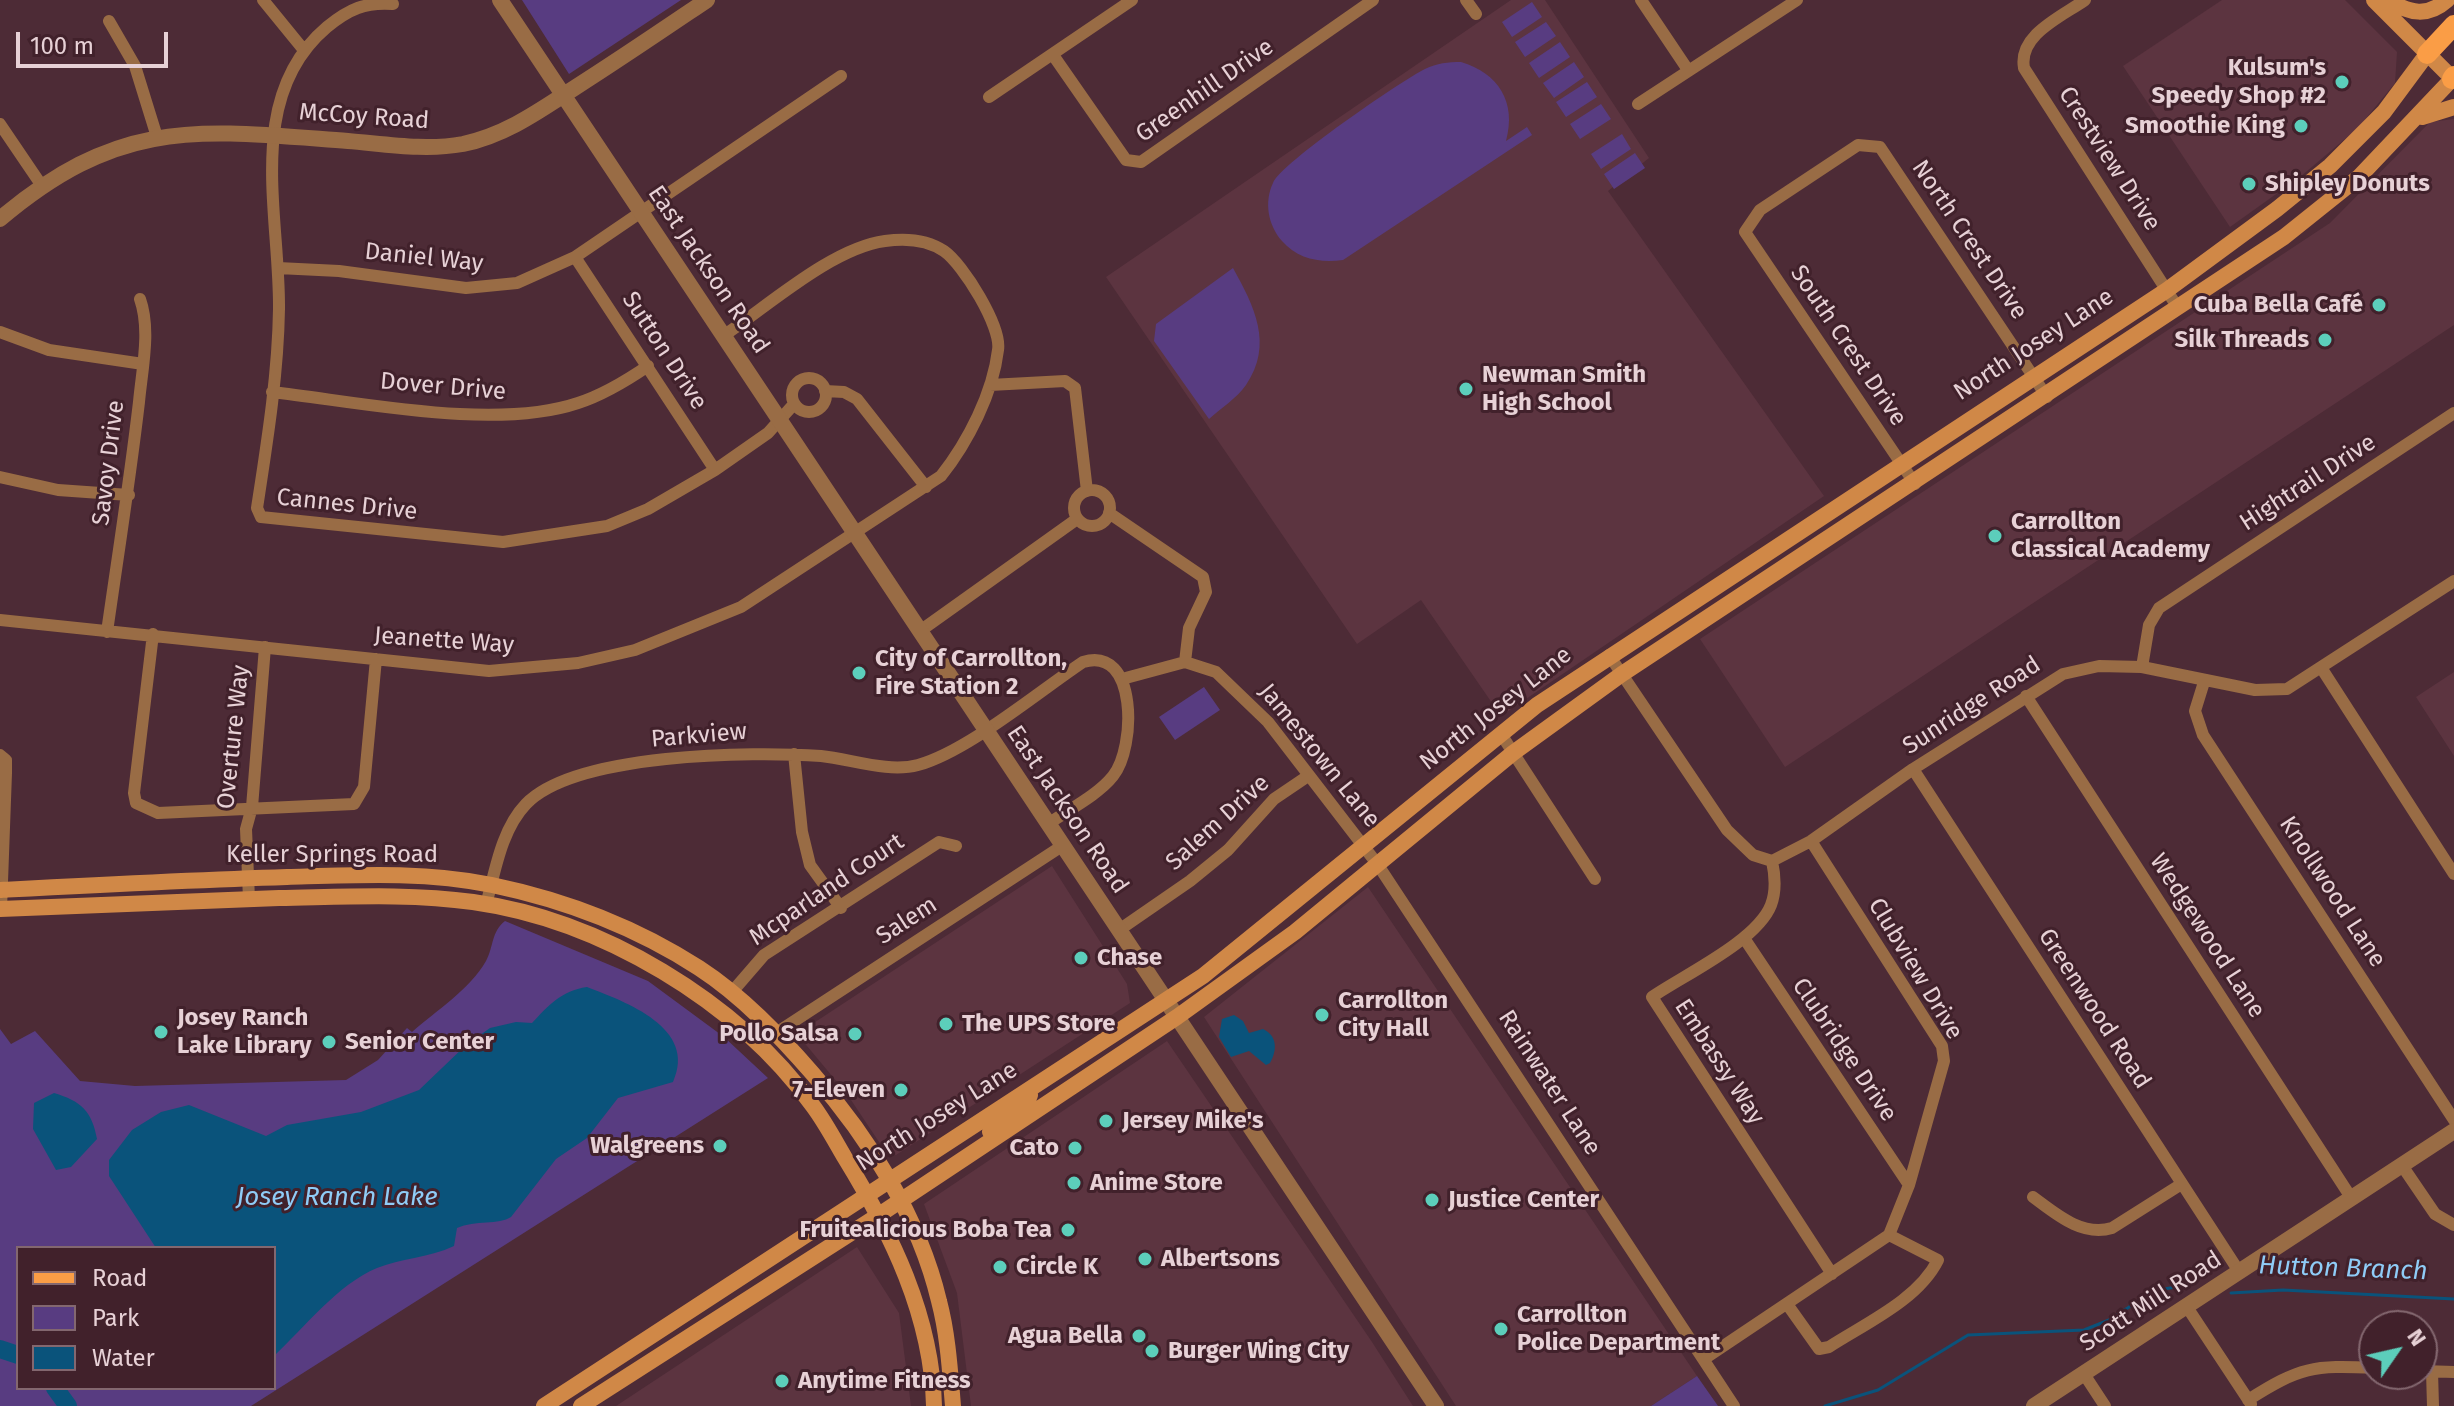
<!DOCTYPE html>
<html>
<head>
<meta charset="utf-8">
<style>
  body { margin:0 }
  #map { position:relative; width:2454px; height:1406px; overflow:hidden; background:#4d2b36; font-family:"Fira Sans",sans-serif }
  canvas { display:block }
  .legend { position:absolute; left:16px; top:1246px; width:260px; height:144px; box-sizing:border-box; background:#41212b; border:2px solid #83676f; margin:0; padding:10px 14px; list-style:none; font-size:24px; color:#e7d1d6 }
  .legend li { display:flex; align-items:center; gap:16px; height:40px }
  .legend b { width:40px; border:2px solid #83676f }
  .north { position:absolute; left:2358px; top:1310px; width:80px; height:80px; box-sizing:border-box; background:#41212b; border:2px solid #83676f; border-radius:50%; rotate:56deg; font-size:22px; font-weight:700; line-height:32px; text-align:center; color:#e7d1d6 }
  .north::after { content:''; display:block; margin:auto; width:28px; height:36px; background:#5ccebb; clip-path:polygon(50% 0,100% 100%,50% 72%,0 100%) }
  .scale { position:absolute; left:16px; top:32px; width:152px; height:36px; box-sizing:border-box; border:4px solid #e7d1d6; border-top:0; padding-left:10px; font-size:24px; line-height:28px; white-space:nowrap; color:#e7d1d6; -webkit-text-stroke:6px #41212b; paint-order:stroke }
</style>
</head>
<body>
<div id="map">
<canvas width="2454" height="1406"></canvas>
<ul class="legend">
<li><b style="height:10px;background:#fa9d46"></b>Road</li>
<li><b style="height:22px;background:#583c81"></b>Park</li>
<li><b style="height:22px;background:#0a537b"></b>Water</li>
</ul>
<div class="north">N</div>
<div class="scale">100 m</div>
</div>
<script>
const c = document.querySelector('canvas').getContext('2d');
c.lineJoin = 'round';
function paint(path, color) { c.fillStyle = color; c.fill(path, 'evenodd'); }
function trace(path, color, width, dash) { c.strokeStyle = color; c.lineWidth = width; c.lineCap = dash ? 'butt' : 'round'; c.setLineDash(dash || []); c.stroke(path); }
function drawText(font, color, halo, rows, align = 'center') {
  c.font = font + ' "Fira Sans",sans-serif'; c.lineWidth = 6; c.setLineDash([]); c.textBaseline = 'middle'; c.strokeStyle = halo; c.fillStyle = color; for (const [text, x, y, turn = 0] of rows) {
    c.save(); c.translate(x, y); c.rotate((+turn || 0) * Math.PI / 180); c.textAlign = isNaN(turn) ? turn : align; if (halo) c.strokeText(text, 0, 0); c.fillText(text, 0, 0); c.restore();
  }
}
const built = new Path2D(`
  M1511,0H1545L1649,158L1608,191L1824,496L1501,716L1421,600L1357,644L1106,277Z
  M2222,0H2345L2397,52L2395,83L2358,128L2300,177L2230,227L2123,66Z
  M2454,119V325L1785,767L1700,639L2330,223L2430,122Z
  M2454,672V756L2416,697Z
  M1052,866L1127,984L1130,1003L896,1155L885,1151L847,1094L797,1034Z
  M1368,887L1697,1376L1651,1406H1456L1204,1017Z
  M1167,1041L1372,1342L1413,1406H971L957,1293L924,1204Z
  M857,1247L899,1313L911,1406H616Z`);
const green = new Path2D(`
  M522,0H681L569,74Z
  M1532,2L1542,17L1512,37L1502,22Z
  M1546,22L1556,36L1525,57L1515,42Z
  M1560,42L1570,57L1539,78L1529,63Z
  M1461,62C1498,73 1517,102 1506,141L1527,127L1532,135L1343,260C1319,263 1298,259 1282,241C1268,225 1264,202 1273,183C1281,163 1401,81 1425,69C1437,63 1448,62 1461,62Z
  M1574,62L1584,77L1554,98L1543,83Z
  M1587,82L1597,97L1566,117L1556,102Z
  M1601,104L1611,119L1580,139L1570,124Z
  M1622,134L1631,149L1601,169L1591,154Z
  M1635,153L1645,168L1614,189L1604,174Z
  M1233,268C1254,306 1274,344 1246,385C1237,398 1220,409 1209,419L1154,341L1156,324Z
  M1204,687L1220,710L1175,740L1159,717Z
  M505,921L648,981L724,1037L768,1078L251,1406H0V1029L11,1044L35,1031L80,1081L135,1086L346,1080L378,1060L407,1028L412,1032C436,1011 470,989 486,961C494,946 491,932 505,921ZM18,1248H274V1388H18Z
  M1697,1376L1718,1406H1651Z`);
const water = new Path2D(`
  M587,987C626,1002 698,1028 673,1082L618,1098L587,1138L556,1159L511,1217C499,1225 475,1220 457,1228L454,1246C429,1258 402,1258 377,1268C338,1284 304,1328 274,1356V1248H156L109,1176V1160L132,1130L161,1112L189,1105L266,1136L287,1125L361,1112L419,1090L466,1045L490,1028L516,1022L532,1023C549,1005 561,991 587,987Z
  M1234,1015L1243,1021L1249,1033L1263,1029C1278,1036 1277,1051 1270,1063L1266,1065L1249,1051L1231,1057L1219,1037L1222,1019Z
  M54,1093C81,1101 92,1111 97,1139L71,1167L56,1170L33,1129L34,1103Z`);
const stream = new Path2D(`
  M2231,1293L2283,1290L2454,1299
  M1825,1406L1878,1390L1968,1335L2084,1330L2109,1320L2154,1291L2191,1284`);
const river = new Path2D(`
  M0,1349L18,1355
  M55,1388L68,1406`);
const minor = new Path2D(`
  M263,0L303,49
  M1466,0L1476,14
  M1641,0L1688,70
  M2085,0C2061,17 2018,35 2024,68L2178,308
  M393,4C365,2 349,9 327,27C244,97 280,214 279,309C278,375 267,443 257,508L261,517L503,542L607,526L648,509L715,470L768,433L794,404
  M109,21L135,66L157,137
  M1053,55L1126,160L1141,162L1373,0
  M989,97L1132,0
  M1638,104L1797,0
  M0,124L42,186
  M575,257L715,470
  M278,268L339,271L466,288L517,283L575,257L841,76
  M0,332L49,350L143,364
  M792 395a17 17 0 1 1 34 0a17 17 0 1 1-34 0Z
  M990,385L1065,381L1075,388L1087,491
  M825,391L844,392L857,399L926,487
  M272,392C360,402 495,431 578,403C603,395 626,381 648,366
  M0,477L58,490L129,495
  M1915,484L1745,232L1760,210L1858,145L1880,147L2047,397
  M1074 508a18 18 0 1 1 36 0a18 18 0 1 1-36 0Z
  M1109,513L1203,577L1206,592L1189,628L1185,662
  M0,620L489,671L578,663L635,650L741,607L941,476C968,442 993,393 998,350C1002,327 963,264 944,251C926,239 906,238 885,241C832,248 768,306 723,336
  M920,631L1077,519
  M107,632C118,555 130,479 139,402C142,369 151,330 140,299
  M153,634L134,793L136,803L158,813L354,804L364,787L376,659
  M1609,655L1727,830L1753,855L1772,861L1811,841L1913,769L2063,674L2099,666L2142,667L2255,690L2287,689L2454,581
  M2142,667L2149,625L2159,608L2454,413
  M2322,669L2454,874
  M1122,679L1185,662L1216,672L1268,722L1378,865L1734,1406
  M2204,682L2195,711L2203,735L2454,1120
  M2026,696L2352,1199
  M1501,734L1595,879
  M794,754L802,832L810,865L841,908
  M0,755L6,760V773L1,909
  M1913,769L2240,1273
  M1772,861C1775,875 1776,892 1771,905C1757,941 1684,975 1652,997L1832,1274
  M249,899L246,829L252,807L265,647
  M486,905C495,872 501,830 526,804C575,753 752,751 821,756C851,759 888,773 918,765C968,751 1038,692 1083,662C1138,645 1136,748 1113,776C1098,795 1068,810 1048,824
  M1119,930L1190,881L1228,850L1274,799L1308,776
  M1744,938L1909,1185
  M732,992L764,955L939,842L956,846
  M776,1033L1062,846
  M2403,1167L2435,1214L2454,1225
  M2033,1197C2056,1214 2082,1237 2112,1228L2180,1185
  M1787,1304L1819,1349L1829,1347C1866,1323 1918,1300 1938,1260L1889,1235
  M2187,1307L2251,1404
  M1704,1359L1889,1235L1909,1185L1944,1061L1942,1046L1811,841
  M2422,1371L2454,1372
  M2432,1371L2433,1406
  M2084,1374L2105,1406
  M2248,1400C2300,1367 2313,1365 2374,1368`);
const tertiary = new Path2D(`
  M500,0L1436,1406
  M0,219C122,116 199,130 348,141C385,144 425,151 463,144C506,135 539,111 576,87C620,59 664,29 707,0
  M2034,1406L2454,1131`);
const secondary = new Path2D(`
  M2374,0L2454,80
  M2388,0C2410,14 2428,17 2447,0
  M2422,117L2454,107
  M0,890C96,885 191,880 287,877C355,875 425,871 492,885C564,900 637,928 699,968C742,996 779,1035 813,1074C869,1138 919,1217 939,1301C948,1335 950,1371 953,1406
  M0,909C93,905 186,901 279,898C343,897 409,893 473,902C601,920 737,1001 813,1106C825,1122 835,1141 845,1158C891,1233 932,1316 934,1406
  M990,1132L1026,1105L1030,1095
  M544,1406L1203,976L1537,705L2167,290L2277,209L2330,166L2384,112L2427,54
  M581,1406L879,1215L1177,1017L1295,932L1513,753L1622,674L2284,237L2359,177L2452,79`);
const primary = new Path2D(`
  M2427,54L2454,25
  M2452,79L2454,76`);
const markers = [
  [2342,82,8,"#5ccebb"],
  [2301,126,8,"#5ccebb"],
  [2249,184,8,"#5ccebb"],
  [2379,305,8,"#5ccebb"],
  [2325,340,8,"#5ccebb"],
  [1466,389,8,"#5ccebb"],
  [1995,536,8,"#5ccebb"],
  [859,673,8,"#5ccebb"],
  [1081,958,8,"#5ccebb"],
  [1322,1015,8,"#5ccebb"],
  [946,1024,8,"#5ccebb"],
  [161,1032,8,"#5ccebb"],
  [855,1034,8,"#5ccebb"],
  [329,1042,8,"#5ccebb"],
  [901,1090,8,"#5ccebb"],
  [1106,1121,8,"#5ccebb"],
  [720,1146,8,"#5ccebb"],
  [1075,1148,8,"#5ccebb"],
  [1074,1183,8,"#5ccebb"],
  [1432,1200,8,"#5ccebb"],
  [1068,1230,8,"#5ccebb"],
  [1145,1259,8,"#5ccebb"],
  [1000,1267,8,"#5ccebb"],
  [1501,1329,8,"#5ccebb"],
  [1139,1336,8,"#5ccebb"],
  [1152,1351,8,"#5ccebb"],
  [782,1381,8,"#5ccebb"]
];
const poiNames = [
  ["Kulsum's",2326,68,"right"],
  ["Speedy Shop #2",2326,96,"right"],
  ["Smoothie King",2285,126,"right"],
  ["Shipley Donuts",2265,184],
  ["Cuba Bella Café",2363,305,"right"],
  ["Silk Threads",2309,340,"right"],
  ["Newman Smith",1482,375],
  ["High School",1482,403],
  ["Carrollton",2011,522],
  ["Classical Academy",2011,550],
  ["City of Carrollton,",875,659],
  ["Fire Station 2",875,687],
  ["Chase",1097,958],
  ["Carrollton",1338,1001],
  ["City Hall",1338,1029],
  ["Josey Ranch",177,1018],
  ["Lake Library",177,1046],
  ["The UPS Store",962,1024],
  ["Pollo Salsa",839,1034,"right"],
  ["Senior Center",345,1042],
  ["7-Eleven",885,1090,"right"],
  ["Jersey Mike's",1122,1121],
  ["Walgreens",704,1146,"right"],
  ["Cato",1059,1148,"right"],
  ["Anime Store",1090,1183],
  ["Justice Center",1448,1200],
  ["Fruitealicious Boba Tea",1052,1230,"right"],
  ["Albertsons",1161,1259],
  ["Circle K",1016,1267],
  ["Carrollton",1517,1315],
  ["Police Department",1517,1343],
  ["Agua Bella",1123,1336,"right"],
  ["Burger Wing City",1168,1351],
  ["Anytime Fitness",798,1381]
];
const streetNames = [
  ["Greenhill Drive",1205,91,-35],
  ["McCoy Road",364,117,4],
  ["Crestview Drive",2109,159,57],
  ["North Crest Drive",1969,240,56],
  ["Daniel Way",424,258,6],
  ["East Jackson Road",708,270,56],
  ["North Josey Lane",2034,345,-33],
  ["South Crest Drive",1848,346,56],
  ["Sutton Drive",664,351,57],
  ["Dover Drive",443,387,5],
  ["Savoy Drive",109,463,-83],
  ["Hightrail Drive",2308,483,-33],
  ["Cannes Drive",347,505,6],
  ["Jeanette Way",444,641,4],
  ["Sunridge Road",1972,706,-33],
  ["North Josey Lane",1496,709,-38],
  ["Parkview",699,736,-5],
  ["Overture Way",234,737,-84],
  ["Jamestown Lane",1319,756,51],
  ["East Jackson Road",1067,810,56],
  ["Salem Drive",1218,823,-42],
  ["Keller Springs Road",332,855],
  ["Mcparland Court",827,890,-34],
  ["Knollwood Lane",2332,892,57],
  ["Salem",907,921,-33],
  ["Wedgewood Lane",2207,936,57],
  ["Clubview Drive",1915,969,59],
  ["Greenwood Road",2094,1009,57],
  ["Clubridge Drive",1844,1050,56],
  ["Embassy Way",1719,1062,57],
  ["Rainwater Lane",1549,1083,57],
  ["North Josey Lane",937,1117,-32],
  ["Scott Mill Road",2151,1302,-33]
];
const waterNames = [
  ["Josey Ranch Lake",337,1198],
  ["Hutton Branch",2343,1269,2]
];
paint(built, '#5c3440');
paint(green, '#583c81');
paint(water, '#0a537b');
trace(stream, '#0a537b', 3);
trace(river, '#0a537b', 18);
trace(minor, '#996c45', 12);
trace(tertiary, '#996c45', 16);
trace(secondary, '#d08847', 16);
trace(primary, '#fa9d46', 20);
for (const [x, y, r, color] of markers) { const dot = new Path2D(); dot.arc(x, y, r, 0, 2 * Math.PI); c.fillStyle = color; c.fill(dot); trace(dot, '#41212b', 3); }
drawText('bold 24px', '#e7d1d6', '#41212b', poiNames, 'left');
drawText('24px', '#e7d1d6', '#41212b', streetNames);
drawText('italic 26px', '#8fccf7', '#41212b', waterNames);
</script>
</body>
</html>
